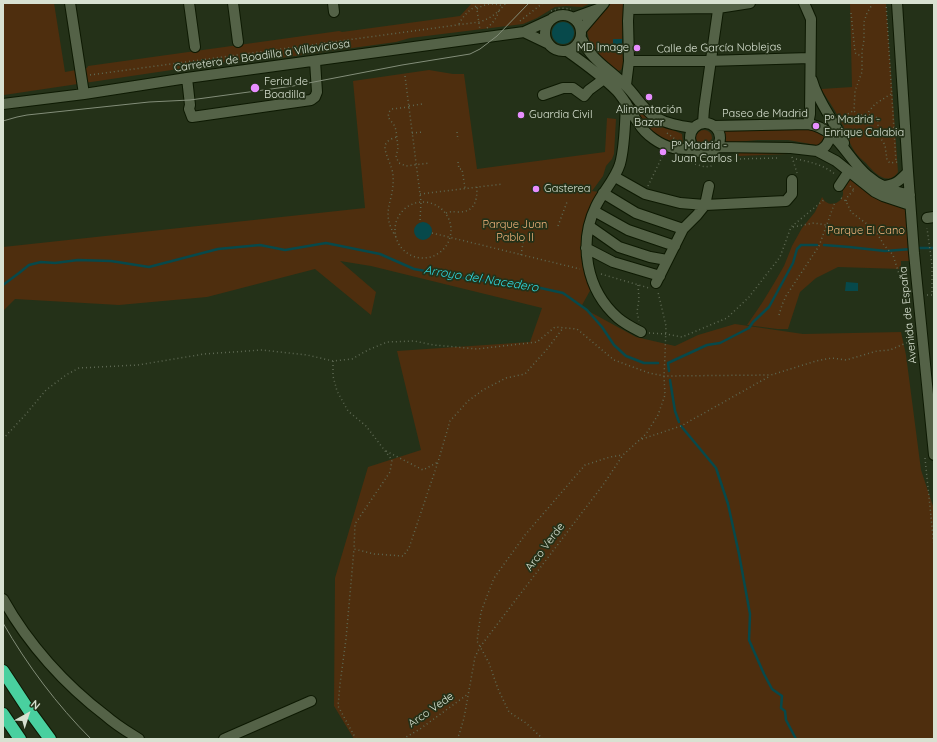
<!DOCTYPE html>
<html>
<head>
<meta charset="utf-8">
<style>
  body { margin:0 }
  #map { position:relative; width:937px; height:742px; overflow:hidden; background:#243118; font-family:Quicksand,sans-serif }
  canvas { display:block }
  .frame { position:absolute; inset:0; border:4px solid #d8e1d1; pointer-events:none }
  .north { position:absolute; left:8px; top:694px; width:40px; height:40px; -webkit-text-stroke:3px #243118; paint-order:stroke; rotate:39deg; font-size:11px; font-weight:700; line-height:16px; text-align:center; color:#d8e1d1 }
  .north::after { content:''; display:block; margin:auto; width:14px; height:18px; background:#d8e1d1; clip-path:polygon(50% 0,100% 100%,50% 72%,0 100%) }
</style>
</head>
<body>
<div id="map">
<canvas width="937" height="742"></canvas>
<div class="frame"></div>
<div class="north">N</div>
</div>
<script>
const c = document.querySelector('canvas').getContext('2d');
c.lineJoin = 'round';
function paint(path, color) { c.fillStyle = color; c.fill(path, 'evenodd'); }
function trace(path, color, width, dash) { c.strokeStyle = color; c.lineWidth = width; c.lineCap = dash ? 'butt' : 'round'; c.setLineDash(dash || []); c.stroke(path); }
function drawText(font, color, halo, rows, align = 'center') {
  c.font = font + ' Quicksand,sans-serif'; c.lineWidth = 3.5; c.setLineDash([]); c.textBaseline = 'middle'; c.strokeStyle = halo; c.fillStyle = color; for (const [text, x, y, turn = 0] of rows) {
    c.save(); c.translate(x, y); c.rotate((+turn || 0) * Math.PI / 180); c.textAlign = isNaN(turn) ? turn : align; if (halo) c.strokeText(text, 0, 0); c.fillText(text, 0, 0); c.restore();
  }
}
const green = new Path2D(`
  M3,3H54L65,72L87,68L88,66L339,31L342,32L460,16L472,3H591L582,7L566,6L555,7L537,18L523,24L410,38L396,42L280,58L277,55L212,64L4,95L3,80Z
  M611,3H625L623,17V28L622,39L623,64L621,70L618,71L595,52L590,45L587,31L588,28L607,9Z
  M850,3H886L898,172C888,187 874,173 866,163C862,160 858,156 855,152C848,142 846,129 839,118C834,108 827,99 821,89L852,87Z
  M429,70L453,74H464L477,169L605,152L607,118L616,119L614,154L612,159L606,166L603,176L592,191L599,192L590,209L592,287L581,307L636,337L675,346L698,335L735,324L803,334L901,332L906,355L921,470L934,509V739H354L334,706L335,578L368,467L421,450L397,351L530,342L542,308L371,266L340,261L376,292L371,315L315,269L207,297L119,305L15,299L3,311V247L365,208L353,81Z
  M629,99L639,110L653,121L682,134L683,144C678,143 673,142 668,140C645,131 641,119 629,99Z
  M802,128L817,130L825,135L822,146L788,140H758L726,143L724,130Z
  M696 138a8 8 0 1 1 16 0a8 8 0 1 1-16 0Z
  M787,149V154L738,156L739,150Z
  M849,173L909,207L913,261H901V269L838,267L816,278L800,292L788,329H777L747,325L762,303L773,285L784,266L792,246L802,228L815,212L822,197C823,198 825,202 826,202C833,207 844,201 843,192C843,190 841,188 841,186Z`);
const water = new Path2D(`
  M552 33a11 11 0 1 1 22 0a11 11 0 1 1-22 0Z
  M613,39H622V52H613Z
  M414 231a9 9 0 1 1 18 0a9 9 0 1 1-18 0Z
  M846,282L858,283V291H845Z`);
const stream = new Path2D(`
  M824,245L849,247L885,251L912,249
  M917,248H934
  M3,285L19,273L29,265L41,262L55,263L78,260L111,261L149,267L218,249L260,245L285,250L326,243L380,254L414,269L469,279L527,285L563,293L587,310L602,327L614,345L626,356L644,363H658
  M669,371L668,363L707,345L720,343L749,328L753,322L769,307L793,263L797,249L801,245H817
  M670,380L675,411L679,422
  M681,426L716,468L728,504L739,554L750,614L749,640L764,674L772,689L782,696L781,708L785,711L786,720L796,739`);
const path = new Path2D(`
  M476,3L480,30
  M873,3L867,13L864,22V40L862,51V72L855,91L854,111L859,115H874L877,118L878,122V134L885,145L887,160L890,163L898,162
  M886,3L896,162
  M477,9C485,3 494,3 503,6
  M551,11L560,8L571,9
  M851,13L855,52L856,54L862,56
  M520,21L543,3
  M459,24C463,16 468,11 476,6
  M487,28C493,23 497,18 499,10
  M90,75L479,22C492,18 497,13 506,3
  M405,76L421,202L420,221
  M409,106L422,104
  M409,107L392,109L389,112L388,117L394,125L396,130L398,148L396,157L399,163L406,166L430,163
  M866,115L875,104L891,94
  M841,118L853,111
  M457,132L458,140
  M412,133L424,132
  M667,133L675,139
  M792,157L797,173
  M676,158L705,167L711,166L715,159H736L735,156
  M736,159L778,158
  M796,159C811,162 824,165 836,175
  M458,162L459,169H462L465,188
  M648,186L663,155H665
  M850,186L854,190
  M420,194L503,184
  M841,198L846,201L851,212L875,230L884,245L893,255L899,274L902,278L908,297
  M846,201L848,196L854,190
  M395 230a28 28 0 1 1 56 0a28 28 0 1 1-56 0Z
  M446,213C451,211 453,212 458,212C475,212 477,201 477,187
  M558,226L567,202
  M793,227L814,223L826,225
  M432,233L580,269
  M396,237C379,211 395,202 393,176C393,167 384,153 385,146C386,141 392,138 397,137
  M521,255L524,237
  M601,274L649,288
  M638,285L639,299L637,312L639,321
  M927,295H932V265L927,228
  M779,315L782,305L786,296L819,246L835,202
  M649,333L666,334L682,337L727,318L749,297L780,257L791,227L825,199
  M333,361V376L337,391L348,411L366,426L392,460L390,472L355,524L354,549
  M3,439L26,414L46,390L66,375L79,368L138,365L204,354L262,350L307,355L333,361L352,359L368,350L387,342L414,341L434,345L477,349L537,342L555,327L577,329L614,360L649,373L664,376L771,375L816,361L832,358L846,360L877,351L890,350L913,340
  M642,439L681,426L770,376
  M386,451L423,470L438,462
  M925,458L934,546
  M356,739L338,706L340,684L346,639L354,549L374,554L403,556L409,548L438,462L450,421L468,401L483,390L506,378L525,374L548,348L563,328
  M403,739L420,729L468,694
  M456,739L459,735L464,718L475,657L480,647L603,485L623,455L646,434L658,415L665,395L664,376L665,355L666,326L658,292
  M543,739L526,723L509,712L498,689L489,663L477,641L481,612L494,578L525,535L585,465L610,457L623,455`);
const minor = new Path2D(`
  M70,3L84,94
  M189,3L195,47
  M233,3L238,42
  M333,3L334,12
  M804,3L811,19L810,114L808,124
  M897,3L908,172L914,253L934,455
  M629,9L718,8L750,3
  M545 33a18 18 0 1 1 36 0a18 18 0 1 1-36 0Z
  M573,18L598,9
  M581,30L604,3
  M524,32L547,43
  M581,38C592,61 608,68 625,85C636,95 642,109 655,117C667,124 680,126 693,128
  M567,51C584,63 602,76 617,91C626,101 631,113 639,124C646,135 660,145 673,148C680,149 688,149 695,149
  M629,61H706L810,58
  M187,78L190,105L189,109L192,117L311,100L315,97L317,92L315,61
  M812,80C818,103 835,121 844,143
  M626,85L629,61L628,21L629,3
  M543,95L563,88H573L584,96L589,90L604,79
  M626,103C625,122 625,146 620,164C615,180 603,191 596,206C578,243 586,290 618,318C625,324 633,328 641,332
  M3,104L84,94L187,78L524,32L550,20
  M690 138a15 15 0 1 1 30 0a15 15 0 1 1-30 0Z
  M703,123L704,109L719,3
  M714,126L808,124C839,129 846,158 868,176C879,186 895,192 910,195
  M717,147L791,148L817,151L836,161L875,192L883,196L910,205
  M817,151C826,149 828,142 832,134
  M615,177L645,194L680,203L705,205L786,201L792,194V180
  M839,186L849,171
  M883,186C896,185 899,181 908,172
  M603,193L636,213L683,229
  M594,211L628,230L675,246
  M927,218L934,217
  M589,226L619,247L650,257L667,260
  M586,248L613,262L660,276
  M656,283L683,229L697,215L705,205L709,186
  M3,599C28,644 65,685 106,716C116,725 128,732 139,739
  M224,739L311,701`);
const highway = new Path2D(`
  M3,671L28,709L50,739
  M3,714L20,739`);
const tram = new Path2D(`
  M3,121L17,117L27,115L149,102L190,100L293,86L402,65L470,54L480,49L497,36L529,3
  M3,623C27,665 57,705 91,739`);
const markers = [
  [637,48,4,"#e88eff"],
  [255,88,5,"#e88eff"],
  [649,97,4,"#e88eff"],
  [521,115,4,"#e88eff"],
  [816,126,4,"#e88eff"],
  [663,152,4,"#e88eff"],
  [536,189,4,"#e88eff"]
];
const poiNames = [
  ["MD Image",629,48,"right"],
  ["Ferial de",264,82],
  ["Boadilla",264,95],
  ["Alimentación",649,110,"center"],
  ["Bazar",649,123,"center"],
  ["Guardia Civil",529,115],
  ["Pº Madrid -",824,120],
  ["Enrique Calabia",824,133],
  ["Pº Madrid -",671,146],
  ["Juan Carlos I",671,159],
  ["Gasterea",544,189]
];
const streetNames = [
  ["Calle de García Noblejas",719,48,-1],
  ["Carretera de Boadilla a Villaviciosa",262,56,-8],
  ["Paseo de Madrid",765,114],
  ["Avenida de España",908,315,-96],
  ["Arco Verde",545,547,-53],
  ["Arco Vede",431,710,-35]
];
const parkNames = [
  ["Parque Juan",515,225],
  ["Pablo II",515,238],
  ["Parque El Cano",866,231]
];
const waterNames = [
  ["Arroyo del Nacedero",481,279,9]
];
paint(green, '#4e2e0e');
paint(water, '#07494b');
trace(stream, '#07494b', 2.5);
trace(minor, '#0d1902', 12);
trace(highway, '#0d1902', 14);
trace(path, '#5e6953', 1.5, [1, 3]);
trace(minor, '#546247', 10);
trace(highway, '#49d09f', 12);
trace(tram, '#838e79', 1);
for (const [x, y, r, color] of markers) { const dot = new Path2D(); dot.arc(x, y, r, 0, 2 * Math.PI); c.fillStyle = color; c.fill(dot); trace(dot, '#243118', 1.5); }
drawText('11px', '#d8e1d1', '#243118', poiNames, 'left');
drawText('11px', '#d8e1d1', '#243118', streetNames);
drawText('11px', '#f5b57d', '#243118', parkNames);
drawText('italic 12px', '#2fd9e0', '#243118', waterNames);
</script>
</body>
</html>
